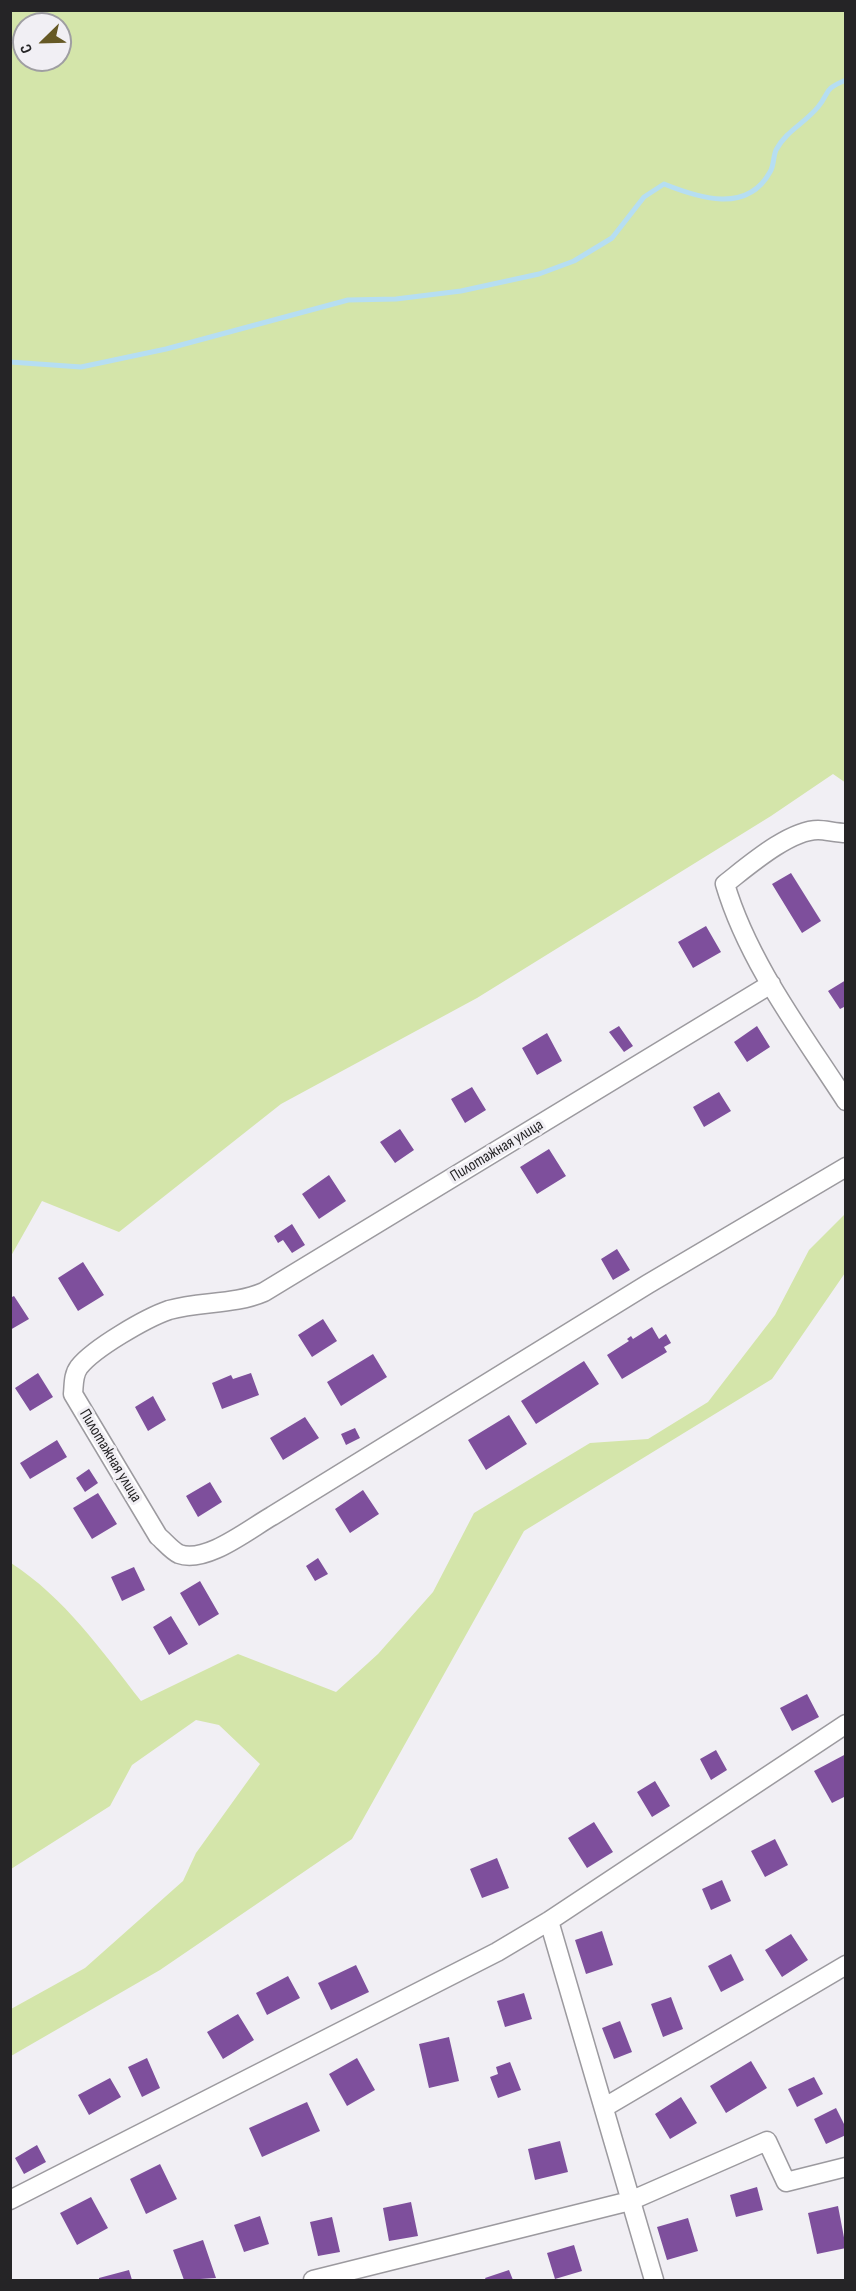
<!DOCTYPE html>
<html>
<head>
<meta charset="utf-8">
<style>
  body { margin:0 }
  #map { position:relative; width:856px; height:2291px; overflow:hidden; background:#f1eff4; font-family:"Sofia Sans Condensed",sans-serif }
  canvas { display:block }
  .frame { position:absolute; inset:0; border:12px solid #252426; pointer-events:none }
  .north { position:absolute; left:12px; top:12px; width:60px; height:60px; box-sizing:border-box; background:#f1eff4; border:2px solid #9f9ea2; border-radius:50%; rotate:247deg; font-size:16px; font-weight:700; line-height:24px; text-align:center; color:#252426 }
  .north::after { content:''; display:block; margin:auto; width:21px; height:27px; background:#665925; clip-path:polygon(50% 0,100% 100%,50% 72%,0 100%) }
</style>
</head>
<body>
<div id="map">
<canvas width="856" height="2291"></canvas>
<div class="frame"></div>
<div class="north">С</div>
</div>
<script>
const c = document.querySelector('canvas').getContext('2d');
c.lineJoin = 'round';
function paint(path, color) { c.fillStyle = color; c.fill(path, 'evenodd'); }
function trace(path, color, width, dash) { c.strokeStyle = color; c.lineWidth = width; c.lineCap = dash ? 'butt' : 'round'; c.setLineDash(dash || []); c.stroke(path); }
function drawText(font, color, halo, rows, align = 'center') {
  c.font = font + ' "Sofia Sans Condensed",sans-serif'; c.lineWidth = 6; c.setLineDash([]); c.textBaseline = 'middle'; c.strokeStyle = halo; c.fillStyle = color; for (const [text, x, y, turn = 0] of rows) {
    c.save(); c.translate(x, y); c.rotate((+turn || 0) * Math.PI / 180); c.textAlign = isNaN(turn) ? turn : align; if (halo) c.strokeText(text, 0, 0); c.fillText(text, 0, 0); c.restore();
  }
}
const green = new Path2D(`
  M11,10L845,11L846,783L833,774L771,816L477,998L281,1104L119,1232L42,1201L11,1256ZM24,24H60V60H24Z
  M845,1214V1273L772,1379L524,1531L352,1839L160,1970L11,2056V2009L85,1968L183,1881L196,1853L260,1764L219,1725L196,1720L132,1765L110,1806L11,1869V1563C65,1598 101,1650 141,1701L238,1654L336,1692L378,1654L433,1592L474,1513L590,1443L648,1439L708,1402L775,1315L809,1250Z`);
const stream = new Path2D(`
  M10,362L81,367L166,349L348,300L396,299L461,291L539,274L574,261L612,238L644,197L664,184C699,198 747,214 770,172C774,166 773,157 776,150C786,131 805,123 818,107C831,91 822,90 846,80`);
const building = new Path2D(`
  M791,873L821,921L802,933L772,884Z
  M706,926L721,952L693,968L678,942Z
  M846,980V1006L840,1009L828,991Z
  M619,1026L633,1046L624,1052L609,1032Z
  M757,1026L770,1047L747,1062L734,1042Z
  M547,1033L562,1061L537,1075L522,1048Z
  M472,1087L486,1110L465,1123L451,1099Z
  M719,1092L731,1111L704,1127L693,1107Z
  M400,1129L414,1150L395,1163L380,1142Z
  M549,1149L566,1176L537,1194L520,1167Z
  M329,1175L346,1201L319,1219L302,1194Z
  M292,1224L305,1245L292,1253L283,1240L278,1243L274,1236Z
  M617,1249L630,1270L613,1280L601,1259Z
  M83,1262L104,1295L78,1311L58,1278Z
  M14,1296L29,1319L10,1330V1298Z
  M323,1319L337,1341L312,1357L298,1335Z
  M652,1327L659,1339L666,1334L671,1343L664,1347L667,1352L622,1379L607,1355L629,1341L627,1339L631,1336L633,1339Z
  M373,1354L387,1377L341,1406L327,1382Z
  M584,1361L599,1384L536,1424L521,1401Z
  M38,1373L53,1397L30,1411L15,1388Z
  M251,1373L259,1395L222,1409L212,1383L231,1375L233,1379Z
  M153,1396L166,1420L148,1431L135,1407Z
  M509,1415L527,1444L486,1470L468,1440Z
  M305,1417L319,1438L283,1460L270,1438Z
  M355,1428L360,1438L346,1445L341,1434Z
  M57,1440L67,1457L30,1479L20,1463Z
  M89,1469L98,1483L85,1492L76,1478Z
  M210,1482L222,1502L198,1517L186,1496Z
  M363,1490L379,1514L350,1533L335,1509Z
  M98,1493L117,1524L92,1539L73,1508Z
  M318,1558L328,1574L315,1581L306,1566Z
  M134,1567L145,1590L122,1601L111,1577Z
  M200,1581L219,1614L199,1626L180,1593Z
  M171,1616L188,1644L169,1655L153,1627Z
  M807,1694L819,1717L792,1731L780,1708Z
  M716,1750L727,1770L711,1780L700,1759Z
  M846,1754V1796L832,1803L814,1771Z
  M655,1781L670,1806L652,1817L637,1792Z
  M594,1822L613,1852L587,1868L568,1838Z
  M775,1839L788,1865L765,1877L751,1851Z
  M497,1858L509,1888L482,1898L470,1869Z
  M722,1880L731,1901L711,1910L702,1889Z
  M602,1931L613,1965L586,1974L575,1940Z
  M791,1934L808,1960L782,1977L765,1950Z
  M731,1954L744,1980L721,1992L708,1966Z
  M356,1965L369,1992L331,2010L318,1983Z
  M288,1976L300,1998L267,2015L256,1993Z
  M524,1993L532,2019L505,2027L497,2001Z
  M671,1997L683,2029L663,2037L651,2004Z
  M238,2014L254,2040L223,2059L207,2032Z
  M620,2021L632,2052L614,2059L602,2028Z
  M449,2037L459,2081L429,2088L419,2044Z
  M147,2058L160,2088L142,2097L128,2067Z
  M357,2058L375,2090L347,2106L329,2074Z
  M751,2061L767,2088L726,2113L710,2086Z
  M510,2062L521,2090L498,2098L490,2077L498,2074L496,2067Z
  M814,2077L823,2094L797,2107L788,2089Z
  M110,2078L121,2097L89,2115L78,2095Z
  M681,2097L697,2123L670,2139L655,2114Z
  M307,2102L320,2131L262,2157L249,2128Z
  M836,2108L846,2128V2135L826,2144L814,2119Z
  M560,2141L568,2172L535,2180L528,2149Z
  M37,2145L46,2162L24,2174L15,2158Z
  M160,2164L177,2199L146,2214L130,2179Z
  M757,2187L763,2210L736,2217L730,2195Z
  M91,2197L108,2228L77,2245L60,2213Z
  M411,2202L418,2236L389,2241L383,2208Z
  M838,2206L846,2248L817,2254L808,2213Z
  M260,2216L269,2244L244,2252L234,2225Z
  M332,2217L340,2252L318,2256L310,2222Z
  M688,2218L698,2251L667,2260L657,2227Z
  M203,2240L216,2278L184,2280L173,2250Z
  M574,2245L582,2271L555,2279L547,2253Z
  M129,2270L132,2280H99V2278Z
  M509,2270L513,2280H486L485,2278Z`);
const street = new Path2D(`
  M846,833C836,833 826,830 818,830C789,830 747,867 725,884C748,962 802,1033 846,1101
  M771,984L264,1292C234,1305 200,1301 169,1310C146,1318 94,1348 79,1367C73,1375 74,1384 73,1394L158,1536C164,1541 172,1551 179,1554C206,1564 249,1529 272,1516L648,1284L846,1167
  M549,1921L654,2280
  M605,2107L846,1965
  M10,2200L497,1952L549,1921L846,1724
  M313,2280L630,2201L767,2141L786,2182L846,2167`);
const streetNames = [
  ["Пилотажная улица",497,1151,-31],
  ["Пилотажная улица",110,1456,59]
];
paint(green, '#d4e5aa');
trace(stream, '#b6def2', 5);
paint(building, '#7e4f9c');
trace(street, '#9c9a9f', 21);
trace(street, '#fff', 18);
drawText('16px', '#252426', '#f1eff4', streetNames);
</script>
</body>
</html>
